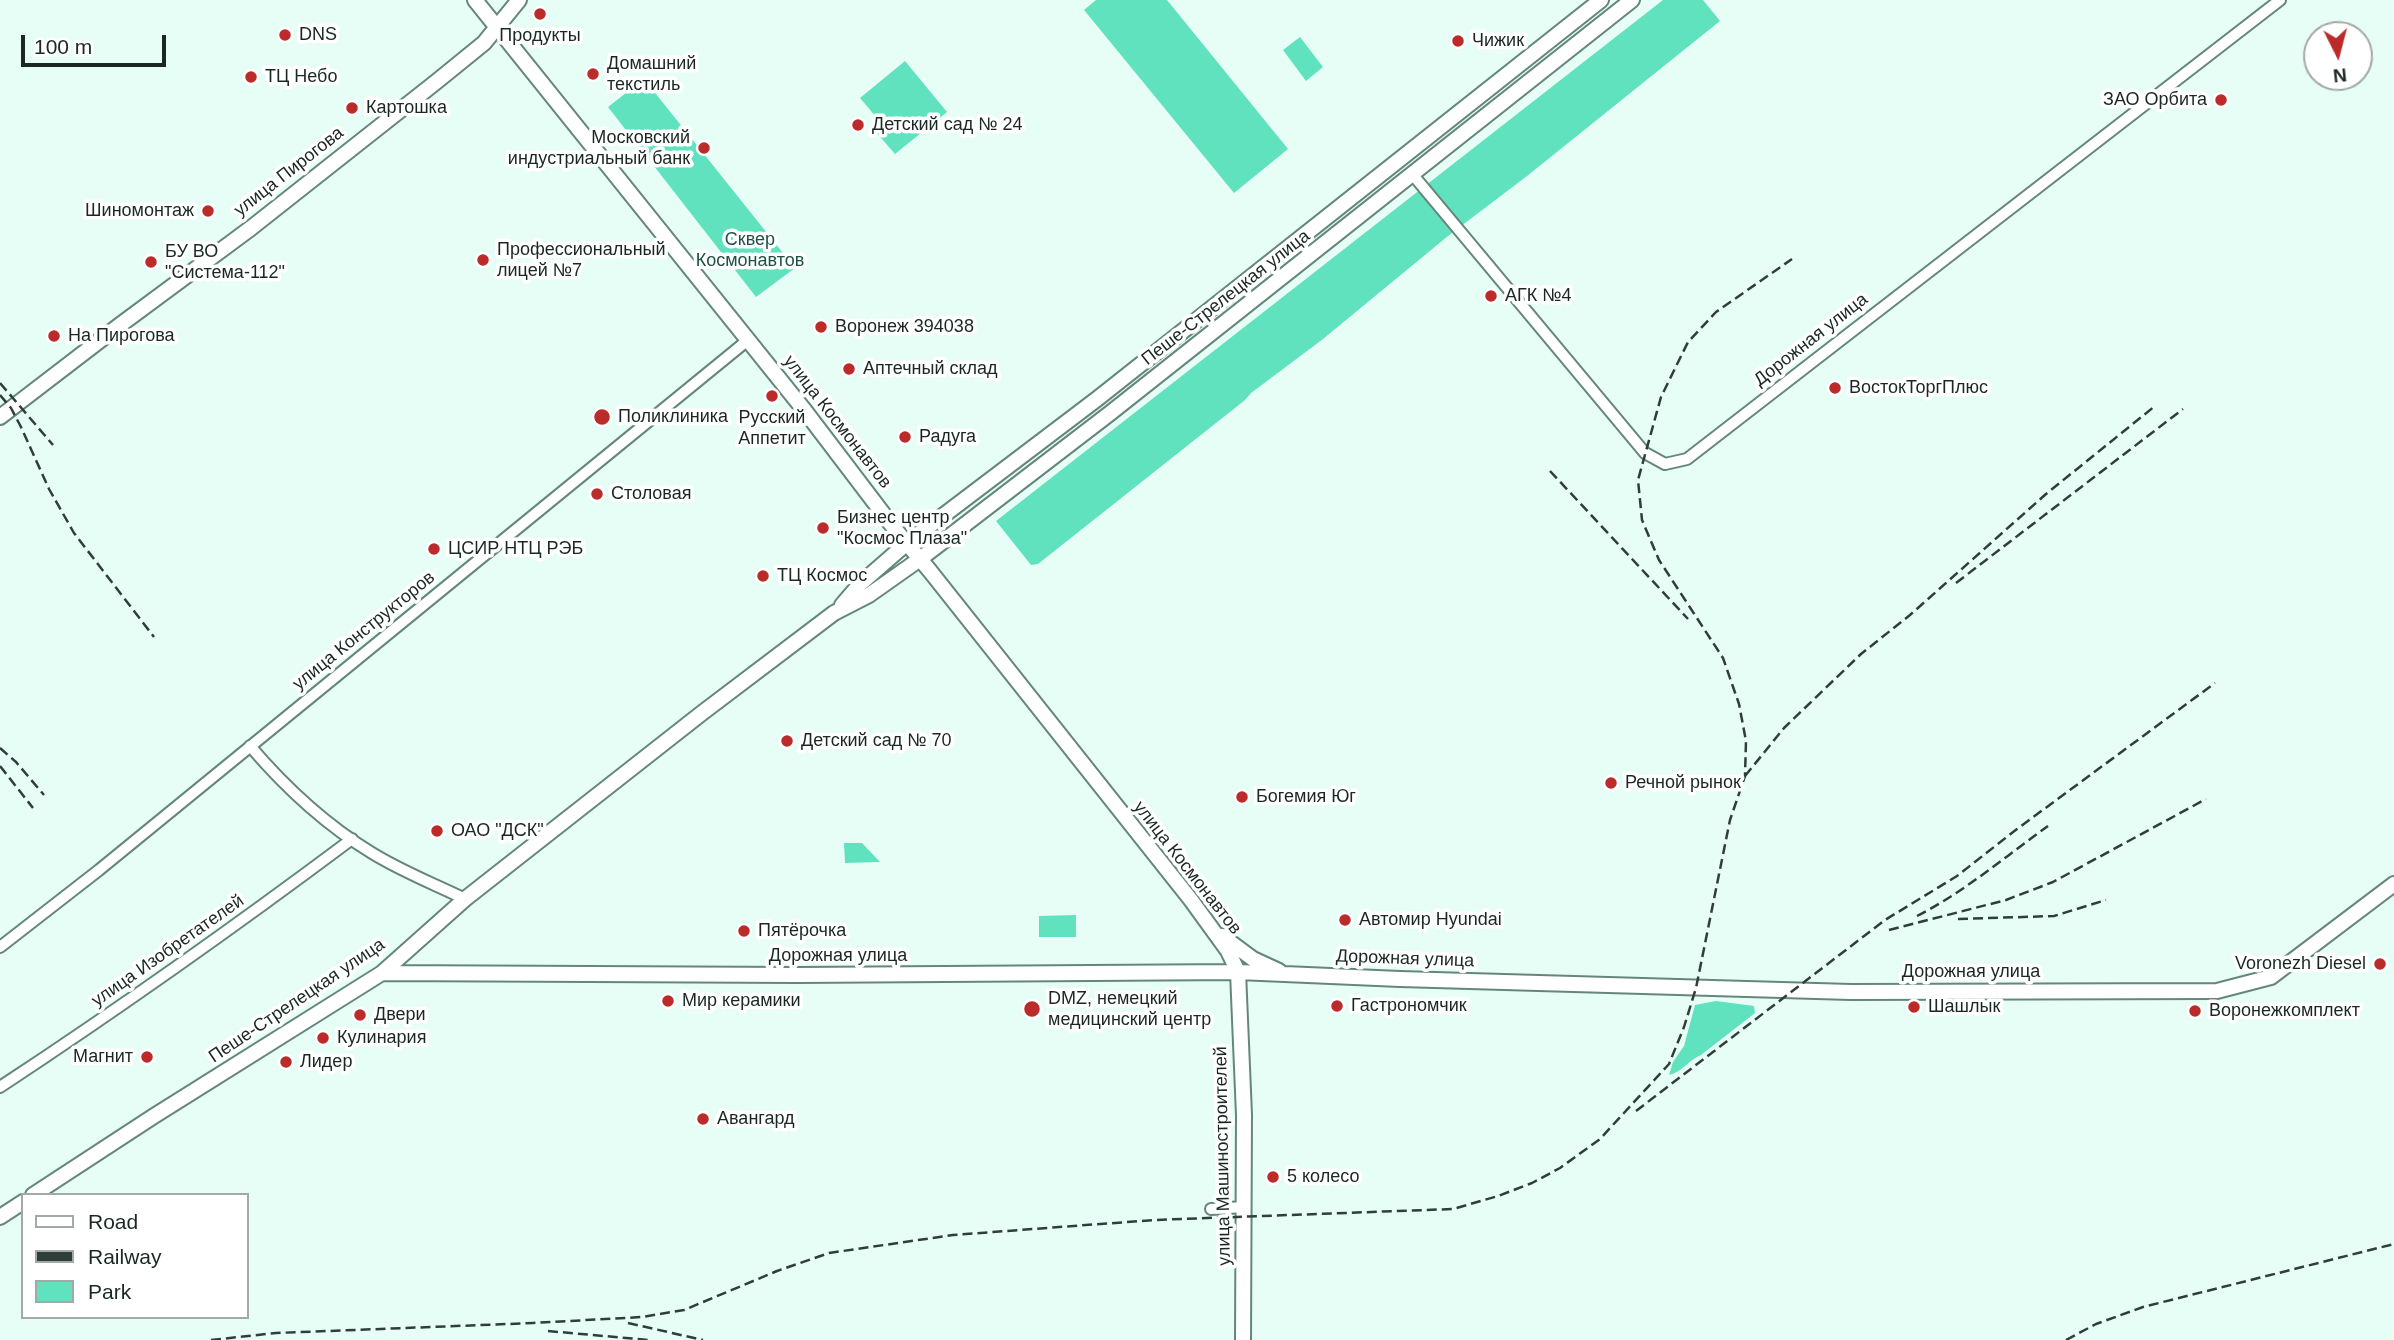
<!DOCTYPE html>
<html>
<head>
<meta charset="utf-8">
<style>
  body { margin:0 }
  #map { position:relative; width:2394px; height:1340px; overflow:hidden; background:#e7fef6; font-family:Arial,sans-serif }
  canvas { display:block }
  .legend { position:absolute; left:21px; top:1193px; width:228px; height:126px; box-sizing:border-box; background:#fff; border:2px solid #a3a9a7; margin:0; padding:9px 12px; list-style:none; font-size:21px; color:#1a2823 }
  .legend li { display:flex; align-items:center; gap:14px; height:35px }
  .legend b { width:35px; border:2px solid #a3a9a7 }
  .north { position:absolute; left:2303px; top:21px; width:70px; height:70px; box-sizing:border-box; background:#fff; border:2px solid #a3a9a7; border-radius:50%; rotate:174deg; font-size:19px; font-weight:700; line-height:28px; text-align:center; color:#1a2823 }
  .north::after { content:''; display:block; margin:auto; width:24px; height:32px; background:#ba2b29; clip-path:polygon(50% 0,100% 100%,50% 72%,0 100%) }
  .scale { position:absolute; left:21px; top:35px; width:145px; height:32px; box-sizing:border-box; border:4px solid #1a2823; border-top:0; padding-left:9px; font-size:21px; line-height:24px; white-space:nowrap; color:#1a2823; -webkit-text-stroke:5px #fff; paint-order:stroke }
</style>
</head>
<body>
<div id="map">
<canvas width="2394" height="1340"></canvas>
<ul class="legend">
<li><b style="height:9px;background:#fff"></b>Road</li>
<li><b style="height:9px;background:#2f3e39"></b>Railway</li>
<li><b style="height:19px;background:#60e2be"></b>Park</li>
</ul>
<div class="north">N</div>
<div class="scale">100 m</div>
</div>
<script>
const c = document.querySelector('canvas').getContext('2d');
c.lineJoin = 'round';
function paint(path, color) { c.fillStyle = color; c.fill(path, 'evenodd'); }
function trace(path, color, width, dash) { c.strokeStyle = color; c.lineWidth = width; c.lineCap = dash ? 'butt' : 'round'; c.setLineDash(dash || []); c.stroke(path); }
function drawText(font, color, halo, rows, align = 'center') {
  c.font = font + ' Arial,sans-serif'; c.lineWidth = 7; c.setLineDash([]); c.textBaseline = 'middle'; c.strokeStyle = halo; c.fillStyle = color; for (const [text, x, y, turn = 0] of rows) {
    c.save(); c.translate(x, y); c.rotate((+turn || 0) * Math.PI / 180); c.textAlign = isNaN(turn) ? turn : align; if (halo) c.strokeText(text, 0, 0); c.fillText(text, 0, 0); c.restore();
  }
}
const green = new Path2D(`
  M1096,0H1167L1288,149L1234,193L1084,10Z
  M1663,0H1703L1720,21L1527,176L1448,236L1323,339L1251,393L1245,400L1038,564L1031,565L996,521Z
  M1300,37L1323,67L1306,81L1283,50Z
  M905,61L947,112L895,154L875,131L882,124L860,98Z
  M644,79L795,268L756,297L608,107Z
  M844,843H862L880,862L845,863Z
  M1076,915V937H1039V916Z
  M1716,1001L1754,1006L1755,1013L1701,1055C1688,1060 1684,1071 1669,1075L1673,1062L1684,1046L1695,1005Z`);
const street = new Path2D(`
  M1413,175L1645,453L1665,464L1687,459L2280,0
  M250,746C285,787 326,825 372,853C401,871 434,884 465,899
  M0,947L99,870L748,340
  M0,1087C120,1008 237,925 352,839
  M1211,1209L1245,1207`);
const secondary = new Path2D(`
  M475,0L805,411L894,528L930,571L1191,900L1228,951L1238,972L1244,1115L1243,1340
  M0,417L120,325L251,228L436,82L484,43L519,0
  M842,605L860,584L907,543L1097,399L1601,0
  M1222,936L1253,959L1279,971
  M382,973L797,975L1238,972L1400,979L1851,992L2217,991L2271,977L2394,884
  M33,1195L154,1116L382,973L465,899L702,713L834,613L869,595L920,559L1109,414L1632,0
  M0,1217L23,1202`);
const rail = new Path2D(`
  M0,383L53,445
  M0,395L11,408L21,427L49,489L74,533L154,637
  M1550,471L1688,619
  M1956,583L2183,409
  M0,748L16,762L44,795
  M0,766L33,808
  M1745,776L1784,728L1861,654L1910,615L2046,494L2155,406
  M1917,916C1964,892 2005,857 2048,826
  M1958,919L2054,916L2106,900
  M1889,930L2006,900L2053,882L2206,799
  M1636,1111L1885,920L1957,876L2017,829L2215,683
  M628,1323L703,1340
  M548,1331L649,1340
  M211,1340L276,1333L533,1323L642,1317L684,1310L777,1271L829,1253L953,1235L1154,1220L1453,1209L1498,1196L1532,1183L1560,1168L1600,1139L1669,1064L1684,1027L1696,988L1730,820L1745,776L1746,741L1739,704L1723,658L1659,560L1642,520L1638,480L1661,397L1688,342L1716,312L1792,259
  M2066,1340L2096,1324L2143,1307L2394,1244`);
const markers = [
  [540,14,7,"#ba2b29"],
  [285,35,7,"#ba2b29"],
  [1458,41,7,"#ba2b29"],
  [593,74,7,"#ba2b29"],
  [251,77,7,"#ba2b29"],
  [2221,100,7,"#ba2b29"],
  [352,108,7,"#ba2b29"],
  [858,125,7,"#ba2b29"],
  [704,148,7,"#ba2b29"],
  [208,211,7,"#ba2b29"],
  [483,260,7,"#ba2b29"],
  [151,262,7,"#ba2b29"],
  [1491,296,7,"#ba2b29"],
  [821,327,7,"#ba2b29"],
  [54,336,7,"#ba2b29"],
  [849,369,7,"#ba2b29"],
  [1835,388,7,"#ba2b29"],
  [772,396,7,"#ba2b29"],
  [602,417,9,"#ba2b29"],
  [905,437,7,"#ba2b29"],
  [597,494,7,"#ba2b29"],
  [823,528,7,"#ba2b29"],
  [434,549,7,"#ba2b29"],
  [763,576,7,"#ba2b29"],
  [787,741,7,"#ba2b29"],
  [1611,783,7,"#ba2b29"],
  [1242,797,7,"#ba2b29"],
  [437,831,7,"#ba2b29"],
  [1345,920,7,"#ba2b29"],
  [744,931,7,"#ba2b29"],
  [2380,964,7,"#ba2b29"],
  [668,1001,7,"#ba2b29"],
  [1337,1006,7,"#ba2b29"],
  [1914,1007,7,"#ba2b29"],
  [1032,1009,9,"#ba2b29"],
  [2195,1011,7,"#ba2b29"],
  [360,1015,7,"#ba2b29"],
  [323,1038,7,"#ba2b29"],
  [147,1057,7,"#ba2b29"],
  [286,1062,7,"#ba2b29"],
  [703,1119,7,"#ba2b29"],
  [1273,1177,7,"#ba2b29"]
];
const poiNames = [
  ["DNS",299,35],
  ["Продукты",540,36,"center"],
  ["Чижик",1472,41],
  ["Домашний",607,64],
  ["текстиль",607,85],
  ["ТЦ Небо",265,77],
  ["ЗАО Орбита",2207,100,"right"],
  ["Картошка",366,108],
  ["Детский сад № 24",872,125],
  ["Московский",690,138,"right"],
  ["индустриальный банк",690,159,"right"],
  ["Шиномонтаж",194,211,"right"],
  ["Профессиональный",497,250],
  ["лицей №7",497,271],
  ["БУ ВО",165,252],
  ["\"Система-112\"",165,273],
  ["АГК №4",1505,296],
  ["Воронеж 394038",835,327],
  ["На Пирогова",68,336],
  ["Аптечный склад",863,369],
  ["ВостокТоргПлюс",1849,388],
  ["Поликлиника",618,417],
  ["Русский",772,418,"center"],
  ["Аппетит",772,439,"center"],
  ["Радуга",919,437],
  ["Столовая",611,494],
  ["Бизнес центр",837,518],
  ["\"Космос Плаза\"",837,539],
  ["ЦСИР НТЦ РЭБ",448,549],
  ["ТЦ Космос",777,576],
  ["Детский сад № 70",801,741],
  ["Речной рынок",1625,783],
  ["Богемия Юг",1256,797],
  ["ОАО \"ДСК\"",451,831],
  ["Автомир Hyundai",1359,920],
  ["Пятёрочка",758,931],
  ["Voronezh Diesel",2366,964,"right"],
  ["DMZ, немецкий",1048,999],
  ["медицинский центр",1048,1020],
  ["Мир керамики",682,1001],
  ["Гастрономчик",1351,1006],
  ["Шашлык",1928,1007],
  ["Воронежкомплект",2209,1011],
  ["Двери",374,1015],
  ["Кулинария",337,1038],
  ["Магнит",133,1057,"right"],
  ["Лидер",300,1062],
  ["Авангард",717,1119],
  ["5 колесо",1287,1177]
];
const streetNames = [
  ["улица Пирогова",289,172,-38],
  ["Пеше-Стрелецкая улица",1226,298,-38],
  ["Дорожная улица",1811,340,-38],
  ["улица Космонавтов",837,422,52],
  ["улица Конструкторов",364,631,-39],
  ["улица Космонавтов",1187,868,52],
  ["улица Изобретателей",168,951,-35],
  ["Дорожная улица",838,956],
  ["Дорожная улица",1405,959,2],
  ["Дорожная улица",1971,972],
  ["Пеше-Стрелецкая улица",297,1001,-34],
  ["улица Машиностроителей",1223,1156,-91]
];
const parkNames = [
  ["Сквер",750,240],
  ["Космонавтов",750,261]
];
paint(green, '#60e2be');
trace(street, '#65877b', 14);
trace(secondary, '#65877b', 18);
trace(street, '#fff', 10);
trace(secondary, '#fff', 14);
trace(rail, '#2f3e39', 2.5, [10, 5]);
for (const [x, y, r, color] of markers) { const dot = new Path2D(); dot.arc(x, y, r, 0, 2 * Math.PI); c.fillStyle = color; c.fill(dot); trace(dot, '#fff', 2.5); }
drawText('18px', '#1a2823', '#fff', poiNames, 'left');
drawText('18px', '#1a2823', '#fff', streetNames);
drawText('18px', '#1b5244', '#fff', parkNames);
</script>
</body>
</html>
